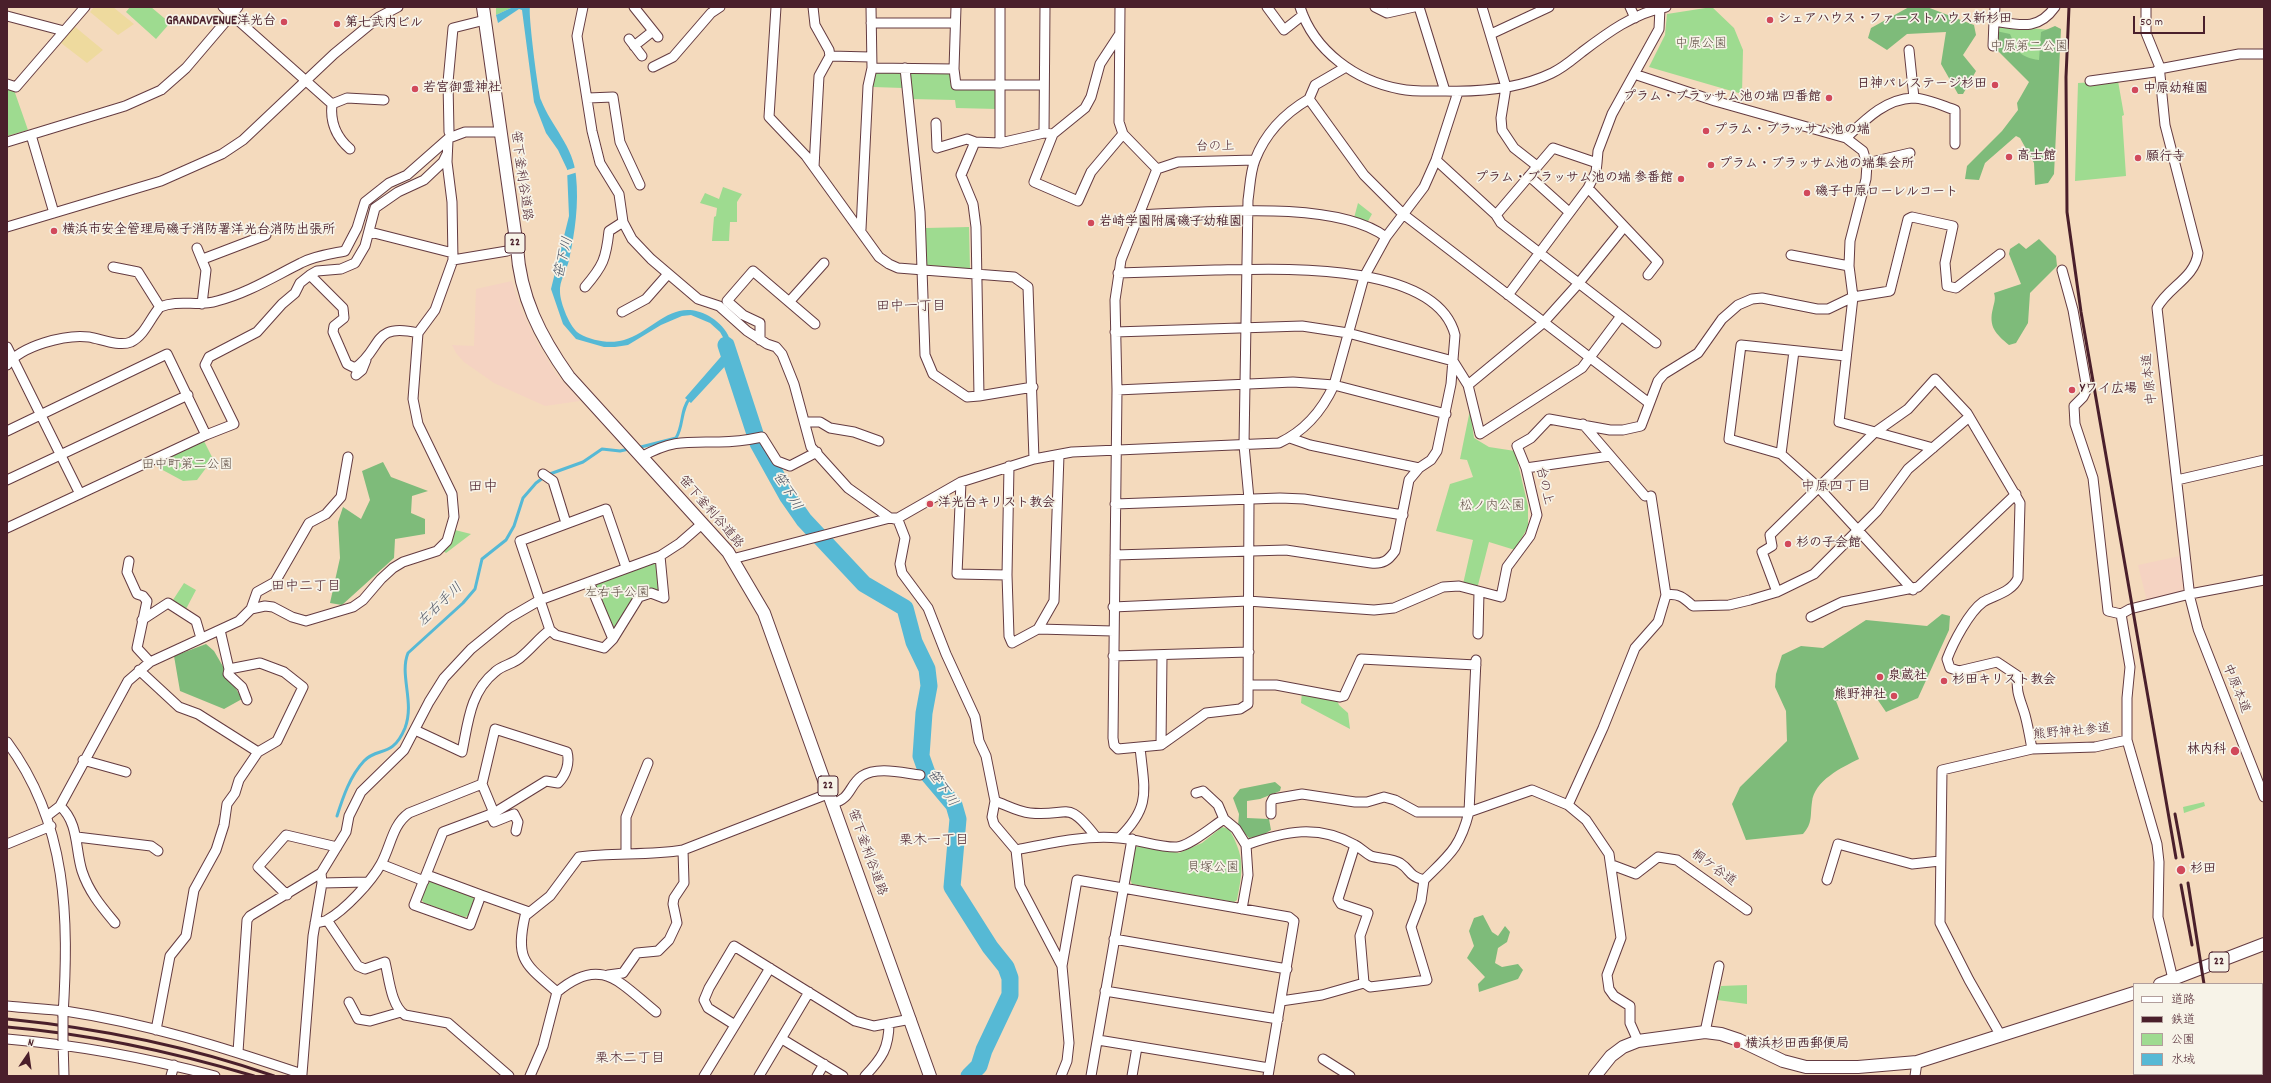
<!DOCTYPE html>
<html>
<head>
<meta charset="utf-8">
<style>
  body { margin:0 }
  #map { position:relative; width:2271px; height:1083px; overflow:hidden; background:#f4dabd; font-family:Dekko,"Klee One",sans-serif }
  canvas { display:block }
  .frame { position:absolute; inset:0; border:8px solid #4a1f2b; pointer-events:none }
  .legend { position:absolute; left:2133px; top:983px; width:130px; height:92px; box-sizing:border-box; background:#f7f3e8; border:1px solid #b29e9c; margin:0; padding:5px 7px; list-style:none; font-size:12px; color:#4a1f2b }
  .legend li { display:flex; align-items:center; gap:8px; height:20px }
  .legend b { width:20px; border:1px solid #b29e9c }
  .north { position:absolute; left:8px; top:1035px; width:40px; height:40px; -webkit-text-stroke:3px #f7f3e8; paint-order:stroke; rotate:13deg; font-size:11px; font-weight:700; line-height:16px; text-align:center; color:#4a1f2b }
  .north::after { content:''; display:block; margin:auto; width:14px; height:18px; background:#4a1f2b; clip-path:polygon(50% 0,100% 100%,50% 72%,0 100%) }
  .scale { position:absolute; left:2133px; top:16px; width:72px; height:18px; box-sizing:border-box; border:2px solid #4a1f2b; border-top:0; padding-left:5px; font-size:12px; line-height:14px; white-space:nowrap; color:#4a1f2b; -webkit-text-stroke:3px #f7f3e8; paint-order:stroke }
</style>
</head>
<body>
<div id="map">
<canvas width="2271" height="1083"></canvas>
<div class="frame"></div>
<ul class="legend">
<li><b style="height:5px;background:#fff"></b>道路</li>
<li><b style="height:5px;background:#4a1f2b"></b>鉄道</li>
<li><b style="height:11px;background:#9edb90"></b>公園</li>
<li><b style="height:11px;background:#56b9d5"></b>水域</li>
</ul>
<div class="north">N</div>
<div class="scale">50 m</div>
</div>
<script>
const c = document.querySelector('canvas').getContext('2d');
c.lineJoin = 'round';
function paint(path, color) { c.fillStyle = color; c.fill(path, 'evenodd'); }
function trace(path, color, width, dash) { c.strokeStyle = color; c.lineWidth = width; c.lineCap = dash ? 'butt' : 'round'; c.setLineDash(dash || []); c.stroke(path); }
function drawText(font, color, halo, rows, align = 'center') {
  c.font = font + ' Dekko,"Klee One",sans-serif'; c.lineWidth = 3.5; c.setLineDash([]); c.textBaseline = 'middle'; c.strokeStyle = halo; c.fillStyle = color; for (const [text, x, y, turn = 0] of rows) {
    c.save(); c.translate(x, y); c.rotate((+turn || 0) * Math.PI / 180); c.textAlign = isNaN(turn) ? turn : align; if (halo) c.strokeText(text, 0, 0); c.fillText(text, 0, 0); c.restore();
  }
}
const built = new Path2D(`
  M512,281L522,311L538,344L557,375L580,401L545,406L494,383L464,362L456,353L452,345L474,346L476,289Z
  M2180,556L2183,591L2147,601L2138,565Z`);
const green = new Path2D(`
  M130,7H151L170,23L156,39L126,12Z
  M496,7H513L496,15Z
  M1712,7L1734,28L1743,50L1742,94L1649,67L1665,35L1667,14Z
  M1998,25L2051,30L2049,73L1997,47Z
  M875,72L903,73V88L873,87Z
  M909,73H950L951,88L997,89V109L956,108L955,100L911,99Z
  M2118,81L2124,115L2122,116L2126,176L2075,181L2078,83Z
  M7,88L14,90L28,130L7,136Z
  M723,187L742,194L737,202V222H730L729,241H712L714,217L716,216L717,208L700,203L705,193L719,199Z
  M1358,203L1372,214L1367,223L1354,218Z
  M969,227L970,269L926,265V228Z
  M1470,410L1474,438L1489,447L1515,451L1528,506V527L1515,550L1489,542L1477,589L1463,584L1473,540L1436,531L1450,484L1473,477L1467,460L1460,459Z
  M204,441L215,463L209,464L197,480L183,481L159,468L157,462Z
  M455,530L471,534L446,553L442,550L448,545Z
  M654,563L657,565L660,589L657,592L651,590L615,630H610L596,586L598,582Z
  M184,583L196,590L186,609L173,600Z
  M1302,692L1336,698L1339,705L1348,713L1350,729L1301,703Z
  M2204,802L2205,806L2184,813L2183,807Z
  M1222,827L1229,829C1245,857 1243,870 1237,900L1234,902L1132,884L1130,879L1134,848L1141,845L1179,853L1202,843Z
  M432,881L474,897L475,902L469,916L464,917L424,903L421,899L427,884Z
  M1747,985V1004L1717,1000L1721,986Z`);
const forest = new Path2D(`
  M1909,7H1927L1974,25L1976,35L1963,55L1976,71L1963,94H1958L1941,64L1946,32L1907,34L1887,50L1868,38L1871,28Z
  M2055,26L2061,29L2054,174L2048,183L2035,185L2034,163L2020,138L2016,136L1985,163L1979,180L1965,179L1967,166L2002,131L2018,110L2017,103L2029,82L1995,48L1996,31L2010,34C2017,51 2019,57 2039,60L2041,32Z
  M2039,239L2056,256L2057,266L2030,293L2028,323L2016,343L2009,345C1996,334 1988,327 1993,308C1994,303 1996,299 1994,293L2021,284L2009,254L2010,249L2019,243L2026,249Z
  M383,462L391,477L428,491L412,496L411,513L425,519V534L395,539L394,558L342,605L330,603L340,558L338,522L343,507L361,519L370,500L362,471Z
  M1942,614L1950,616L1949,630L1918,698L1886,712L1871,690L1855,694L1836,701L1859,759C1842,767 1814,781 1812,802C1810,815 1813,823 1803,834L1746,840L1732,804L1740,787L1787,741L1786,711L1775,687L1776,674L1782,655L1801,646L1823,648L1866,620L1927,626Z
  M206,644L214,651L242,699L224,709L180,691L174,656Z
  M1275,782L1281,787L1280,791L1260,799L1247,801V818L1269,819L1271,830L1261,836L1249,838L1238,826L1239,814L1233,798L1240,789Z
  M1483,915L1492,932L1498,936L1505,926L1510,932L1507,942L1498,948L1495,963L1502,967L1518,964L1523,970L1518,979L1479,992L1478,984L1485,977L1467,958L1474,946L1469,931L1474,918Z`);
const sand = new Path2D(`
  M94,7H113L134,24L118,35L90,12Z
  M74,26L103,50L87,63L61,43Z`);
const water = new Path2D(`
  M513,7H530C528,13 538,92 541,100C551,126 574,147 576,176C579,204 575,232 569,260C567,270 559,281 560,292C560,302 570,329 580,334C592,341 611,344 624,340C654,331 673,296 709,316C716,320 724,327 728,335C732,343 733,354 735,364L730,367L728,363L691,403L685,398L725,352L724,339L720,332L710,323L691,315L682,316L661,325L628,345L615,347H604L576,339L563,324L551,289L569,216L567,169L558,150L546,133L534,102L522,10L519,9L498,23L496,15Z`);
const pier = new Path2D(`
  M577,167L578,172L565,176L564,171Z`);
const stream = new Path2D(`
  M637,448L676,438C684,425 680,410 690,398
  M337,816C343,797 350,776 364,761C378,746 392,759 405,728C415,702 399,675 408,653L463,603L475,589L482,559L506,540L514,526L523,498L536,483L547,475L583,462L602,449L620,451L629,449`);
const river = new Path2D(`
  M726,345L758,443L788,497L804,520L864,584L905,608L914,642L927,669L929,686L924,713L921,756L927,773L954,805L958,819L952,887L990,947L1006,967L1010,978V995L984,1050L979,1066L969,1076`);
const minor = new Path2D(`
  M223,7L332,104C330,122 336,137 350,149
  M583,7L577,36L592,131L600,163L619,194L623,222L632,239L651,259L698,299L719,306L747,331L767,344L776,347L782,354L794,384L811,447L848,488L890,518L898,520L905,538L900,564L902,573L928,608L946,654L975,717L979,741L986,756L995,801L992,817L994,824L1016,850L1020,886L1062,966L1069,1043L1067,1061L1061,1076
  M634,7L658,37
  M776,7L769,117L806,156L879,257L889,264L898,268L1014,277L1028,287L1034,459
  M813,7L815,25L829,50L830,56L819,76L814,167
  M956,7L954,69L956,85H1044
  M1120,7L1119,122L1123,134L1157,169
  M1267,7L1284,30L1303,15
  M1300,7C1314,51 1356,81 1400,89C1415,92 1430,91 1446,91C1482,92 1519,89 1552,73C1563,68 1572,60 1582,52C1607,33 1634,13 1666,7
  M1375,7L1387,13L1414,7
  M1419,7L1445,91
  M1482,7L1506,87L1501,118L1502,130L1514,148L1537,166
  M1630,7L1635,18
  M1995,7L1994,21C2020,25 2038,31 2055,7
  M2146,7V33L2159,65L2165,125L2198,253C2195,278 2168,287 2157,308L2190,598L2198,629L2264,797
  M7,16L64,31
  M871,23H955
  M1491,34L1549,7
  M629,39L642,56
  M634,46L653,31
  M1993,46L1994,21
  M1909,50L1914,98
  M830,56L870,57
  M653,67L673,57L711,13L720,7
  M872,68L954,69
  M905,68L920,212L925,355L933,374L967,397L979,396
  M1634,74L1715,101L1846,138L1863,151L1867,164L1866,179L1850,241L1849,266L1853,297L1839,422L1933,448
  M2090,81L2155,72L2159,69L2239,54H2264
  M7,84L16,87L85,7
  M588,98L613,97L620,142L640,185
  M1309,99L1315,85L1346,67
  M332,104L347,98L384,100
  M936,123L937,148L967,139L975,142L1000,143L1044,133L1053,134L1085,108L1091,97L1100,64L1119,35
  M449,132L448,82L453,28L485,20
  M1044,133L1045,7
  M1053,134L1034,182L1078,201L1091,172L1123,134
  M31,135L54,213
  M1846,138C1865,120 1885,99 1913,98C1926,98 1943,106 1955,110V144
  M7,142L125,106L161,90L186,68L238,7
  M975,142L961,175L973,204L976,227L979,396L1033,387
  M1000,143V7
  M1436,160L1496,215L1501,223L1656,343
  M1867,163L1910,153
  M1157,169L1121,260L1115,300L1117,390L1113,738L1114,745L1118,749L1161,745L1206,713L1240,709L1248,704L1249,499L1244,445L1248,200C1250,187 1250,173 1255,160C1265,134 1285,113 1309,99L1364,175L1403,214L1649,403
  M1157,169L1178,162L1255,160
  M1529,176L1569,212
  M1588,188L1658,262L1648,275
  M1138,215C1202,213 1334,198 1386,237
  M1496,215L1553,148L1597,163L1598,151L1612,114L1659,29L1660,8
  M7,227L161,181L222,154L243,140L334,54L379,17L398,7
  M861,229L868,86L872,68L871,7
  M370,232L453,253
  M197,248L206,270L202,304
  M1791,255L1849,266
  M203,259L266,235
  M453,260L507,251L517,247
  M113,267L138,272L160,307C179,299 198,307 217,301C248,293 273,277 301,263C314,256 330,254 345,251L357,228L365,202L389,183L407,175L449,138L465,132H499
  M2062,270L2073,310L2087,389L2083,397L2074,406L2075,424L2093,478L2108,611L2121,614
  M310,275L343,308L344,318L334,326L333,332L347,364L355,368C383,349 371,322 418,333
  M585,287C603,266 606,259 609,231L623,222
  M1508,295L1588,188L1596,172L1597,163
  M789,302L824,263
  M622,312L646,299L668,274
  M1115,332L1302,326L1348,333L1453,361
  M760,340V323L743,315L727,301L753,271L815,324
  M7,347L80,494
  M1846,356L1741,345L1729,439L1781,454L1818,487L1913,590
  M1453,361L1468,385L1480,434L1582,368L1621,316
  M7,365C21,346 65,334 89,337C101,339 119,347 131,342C145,335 150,318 160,307
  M356,375L362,370L366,360
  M1468,385L1543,323L1578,284L1624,227
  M1117,390L1293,382L1334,385L1446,414
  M805,422H820L830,428L854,432L879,441
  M1583,424L1645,496
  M7,431L167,354L206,435L7,528
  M206,435L234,424L205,365L209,357L257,332L282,304L295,293L300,283L310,275L317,271L341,269L355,263L365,246L375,208L398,192L424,180L443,162L447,154
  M1290,438L1310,445L1419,468
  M1781,454L1794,351
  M641,457C672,440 685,442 719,442C734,442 748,440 762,437L777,461L790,466L817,452
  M1009,466L1007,575L1009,636L1012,643L1038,629L1054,601L1059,455
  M1526,468L1610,456
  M543,474L553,481L566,523
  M7,480L188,395
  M2177,480L2264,460
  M961,482L957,574L1007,575
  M1115,504L1280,498L1304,499L1403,515
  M1115,555L1286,550L1371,563C1383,564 1388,561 1395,551L1409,480L1419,468L1431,460L1437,451L1451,384L1455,335C1436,260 1274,269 1215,270C1183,271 1150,272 1118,273
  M732,559L890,518H898L961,482L1034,459L1072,452L1279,443C1305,431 1322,411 1334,385L1364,277L1386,237L1424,187L1436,160L1458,92
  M129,561L127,572L137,594L143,596L147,601L137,648L150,662
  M626,567L606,509L520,541L550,630L556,635L604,648L613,639L639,597L651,593L664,598L660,556
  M589,582L613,639
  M1777,592L1762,552L1772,546L1770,535L1874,433L1908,409L1935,379L1967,413L2020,503L2018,578C2012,592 1995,595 1983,602C1969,612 1953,643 1947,659L1950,668L1959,671L1997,662L2018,676C2015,691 2021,701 2025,715C2028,726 2030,738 2032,749
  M1666,595C1679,593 1684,598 1693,606L1729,605L1750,600L1777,592L1814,574L1877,511L1908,469L1969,417
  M1113,607L1248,601L1374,610L1394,608L1443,587L1459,586L1501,597L1507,567L1530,536L1537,515L1526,468L1517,446L1531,438L1549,419L1610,430H1623L1641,426L1658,381L1664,374L1698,353L1722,319L1738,305L1752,299L1762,298L1817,309H1828L1853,297L1890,291L1908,219L1912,217L1953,226L1945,263L1947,286L1956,288L2000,254
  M251,609L265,606L273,607L292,617L306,621L353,607L363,600L381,579L393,568L403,562L437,551L447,541L454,517L452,494L418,424L413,399L418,333L435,310L453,260L452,202L447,162L448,140
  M1811,617L1842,602L1918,587L2016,494
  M142,620L168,603L196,621L201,638
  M1038,629L1113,631
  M220,630L229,669L228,674L242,687L247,700
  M1478,634L1479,592
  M1113,656L1249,652
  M139,670L179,707L198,714L258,752L277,741L303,687L284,672L260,663L229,669
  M1248,685H1276L1340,697L1344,696L1361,659L1476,665
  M415,730L462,752C468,723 470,692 495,672C502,665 514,664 521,657C532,648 539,638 550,630
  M7,742C68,824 69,918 63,1016
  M1161,745L1162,656
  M83,760L126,772
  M482,784L494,813
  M1196,793L1203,791L1218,805L1224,819L1236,829L1246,845L1248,875L1242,909
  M995,801C1006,805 1019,812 1030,813C1070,817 1066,798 1096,837
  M833,803C851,799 849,785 862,776C877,766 903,773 920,775
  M1568,805L1603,728L1635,648L1658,622L1666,595L1651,496
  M60,806C79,823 75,849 82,871C89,892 101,906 115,923
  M490,814L494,822L514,814L518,822L516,831
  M1271,814V803L1273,799L1302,794L1355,802H1367L1384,797L1395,800L1417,812H1469L1532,790L1568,805L1586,820L1609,854L1621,938L1607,975L1609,989L1614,996L1630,1006V1023L1638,1041
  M47,816L60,806L128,681L150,662L239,621L251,609L257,592L275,582L309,523L326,514L341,497L348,457
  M77,837L151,846L158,851
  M1119,838C1152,806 1144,790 1140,747
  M7,844L51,826
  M1246,845C1285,831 1318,824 1355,845C1361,848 1365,853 1371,856C1379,859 1392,858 1400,863C1412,871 1407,875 1424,880L1421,901L1411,927L1427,980L1370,987L1364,983L1322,995L1281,1001
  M1355,845L1338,899L1341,904L1368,913L1360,936L1364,983
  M1016,850C1051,843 1084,835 1119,838C1137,839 1161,848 1177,847C1190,846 1213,826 1224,819
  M626,854V817L648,763
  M381,864L424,881
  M1612,865L1636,874L1658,857L1677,860L1747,910
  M427,875L481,895
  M1424,880C1449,855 1460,848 1469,812L1476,660
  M1827,880L1838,844L1912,864L1940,861
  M322,883L367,882
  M287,895L258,867L286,835L337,847
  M327,920L358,966L365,969L385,962C389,978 391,1006 405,1015L448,1023L509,1076
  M315,923C319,922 324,922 327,920C345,910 371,882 381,864C391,846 392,825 409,813L482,784L495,729L567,752C570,763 566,775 558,783L546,781L494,813L443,832L414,905L470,925L481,895L529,912
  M1114,939L1287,969
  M1062,966L1077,880L1289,917L1294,921L1268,1076
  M608,975L623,973L637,953L658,951L669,940L677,923L673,904L674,898L684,883L683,850
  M2173,979L2158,917L2159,862L2157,844L2127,740V698L2130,667L2121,614L2130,609L2190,594L2264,580
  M1105,991L1278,1019
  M557,992C601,955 619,982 656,1012
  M349,1002L358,1019L370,1021L401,1012
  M7,1006C26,1008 46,1009 65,1011C146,1023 225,1048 302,1074L313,936L322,883L321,873
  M735,1025L708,1008L704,1000L709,988L734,946L855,1021L874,1026L911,1019
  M156,1030L170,956L186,936L194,890L216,850L224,825L227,804L235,793L239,780L258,752
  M1705,1032L1719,966
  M2001,1036L1969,980L1940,923L1942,770L2032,749L2095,747L2127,740
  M7,1039C77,1045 147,1058 215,1076
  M782,1039L843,1076
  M1098,1040L1269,1068
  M63,1041L64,1076
  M238,1052L247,920L250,916L321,873L346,832L349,816L361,792L404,750L429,702L444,678L471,649L509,618L540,600L660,556L680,543L703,523
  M1323,1059L1350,1076
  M2198,1074V1076
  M171,1076L174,1065
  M530,1076L543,1046L557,992C525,964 515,960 525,916L550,896L579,857C613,852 648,856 683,850L830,793
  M704,1076L770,968
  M759,1076L809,992
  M817,1076L824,1064
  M865,1076C882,1058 889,1048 889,1023
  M1091,1076L1132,839
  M1132,1076L1137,1047
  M1915,1076L1917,1062
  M2262,1076L2264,1075`);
const major = new Path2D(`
  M483,7L517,247C520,297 540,336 569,377L728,552L764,613L930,1076
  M2160,984L2264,944
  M1595,1076L1611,1056L1623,1047L1638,1041L1705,1032L1721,1034L1739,1040L1783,1061L1806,1067H1858L1917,1062L2134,993`);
const rail = new Path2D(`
  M2069,7L2066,77L2067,212L2081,312L2176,858
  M2175,814L2183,857
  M2188,883L2204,984
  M2181,885L2192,945
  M7,1019C98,1028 188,1046 274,1076
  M7,1027C91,1034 173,1052 254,1076
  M2219,1074L2220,1076`);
const minorBridge = new Path2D(`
  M63,1041V1016`);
const markers = [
  [1770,20,4,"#d1495b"],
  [284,22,4,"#d1495b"],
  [337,24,4,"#d1495b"],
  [1995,85,4,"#d1495b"],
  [415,89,4,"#d1495b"],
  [2135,90,4,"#d1495b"],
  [1829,98,4,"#d1495b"],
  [1706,131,4,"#d1495b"],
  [2009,157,4,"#d1495b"],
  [2138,158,4,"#d1495b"],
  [1711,165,4,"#d1495b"],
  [1681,179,4,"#d1495b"],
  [1807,193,4,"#d1495b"],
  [1091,223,4,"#d1495b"],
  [54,231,4,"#d1495b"],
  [2072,390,4,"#d1495b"],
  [930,504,4,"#d1495b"],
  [1788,544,4,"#d1495b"],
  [1880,677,4,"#d1495b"],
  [1944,681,4,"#d1495b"],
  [1894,696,4,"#d1495b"],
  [2235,751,5,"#d1495b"],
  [2181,870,5,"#d1495b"],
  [1737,1045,4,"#d1495b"]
];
const shields = [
  [515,243,20],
  [828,786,20],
  [2219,962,20]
];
const shieldNames = [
  ["22",515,243],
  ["22",828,786],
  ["22",2219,962]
];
const poiNames = [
  ["シェアハウス・ファーストハウス新杉田",1778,20],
  ["GRANDAVENUE洋光台",276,22,"right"],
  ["第七武内ビル",345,24],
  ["日神パレステージ杉田",1987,85,"right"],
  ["若宮御霊神社",423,89],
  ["中原幼稚園",2143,90],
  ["プラム・ブラッサム池の端 四番館",1821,98,"right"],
  ["プラム・ブラッサム池の端",1714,131],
  ["高士館",2017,157],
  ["願行寺",2146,158],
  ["プラム・ブラッサム池の端集会所",1719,165],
  ["プラム・ブラッサム池の端 参番館",1673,179,"right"],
  ["磯子中原ローレルコート",1815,193],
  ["岩崎学園附属磯子幼稚園",1099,223],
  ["横浜市安全管理局磯子消防署洋光台消防出張所",62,231],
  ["Yワイ広場",2080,390],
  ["洋光台キリスト教会",938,504],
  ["杉の子会館",1796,544],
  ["泉蔵社",1888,677],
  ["杉田キリスト教会",1952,681],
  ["熊野神社",1886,696,"right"],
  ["林内科",2226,751,"right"],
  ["杉田",2190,870],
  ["横浜杉田西郵便局",1745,1045]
];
const parkNames = [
  ["中原公園",1701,45],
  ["中原第二公園",2029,48],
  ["田中町第二公園",187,466],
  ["松ノ内公園",1492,507],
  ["左右手公園",617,594],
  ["貝塚公園",1213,869]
];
const streetNames = [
  ["台の上",1215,148,-1],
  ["笹下釜利谷道路",520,176,82],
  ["中原本道",2151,379,-96],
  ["台の上",1543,486,77],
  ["笹下釜利谷道路",710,513,49],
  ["中原本道",2235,689,68],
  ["熊野神社参道",2072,733,-5],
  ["笹下釜利谷道路",866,853,70],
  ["桐ケ谷道",1713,869,36]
];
const waterNames = [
  ["笹下川",565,258,-77],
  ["笹下川",786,492,58],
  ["左右手川",441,606,-44],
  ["笹下川",941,789,55]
];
const neighbourhoodNames = [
  ["田中一丁目",911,308],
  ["中原四丁目",1836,488],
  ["田中二丁目",306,588],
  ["栗木一丁目",934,842],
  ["栗木二丁目",630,1060]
];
const quarterNames = [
  ["田中",483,489]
];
paint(built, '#f5d3c2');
paint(green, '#9edb90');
paint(forest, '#7ebb7a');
paint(sand, '#eeda9e');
paint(water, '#56b9d5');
paint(pier, '#f4dabd');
trace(stream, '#56b9d5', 3);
trace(river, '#56b9d5', 17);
trace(minor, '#643b41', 11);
trace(major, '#643b41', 14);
trace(minor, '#fff', 9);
trace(major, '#fff', 12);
trace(rail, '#4a1f2b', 3);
trace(minorBridge, '#643b41', 11, []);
trace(minorBridge, '#fff', 9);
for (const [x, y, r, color] of markers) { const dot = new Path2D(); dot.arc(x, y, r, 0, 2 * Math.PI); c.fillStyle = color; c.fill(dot); trace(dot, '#f7f3e8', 1.5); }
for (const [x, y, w] of shields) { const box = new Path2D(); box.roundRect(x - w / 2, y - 10, w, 20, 3); c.fillStyle = '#f7f3e8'; c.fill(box); trace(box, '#4a1f2b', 1); }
drawText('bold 12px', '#4a1f2b', null, shieldNames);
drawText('bold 13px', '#4a1f2b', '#f7f3e8', poiNames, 'left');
drawText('13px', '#5f4e44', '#f7f3e8', parkNames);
drawText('13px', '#4a1f2b', '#f7f3e8', streetNames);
drawText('italic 14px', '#4e5566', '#f7f3e8', waterNames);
drawText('14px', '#4a1f2b', '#f7f3e8', neighbourhoodNames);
drawText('15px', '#4a1f2b', '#f7f3e8', quarterNames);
</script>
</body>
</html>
